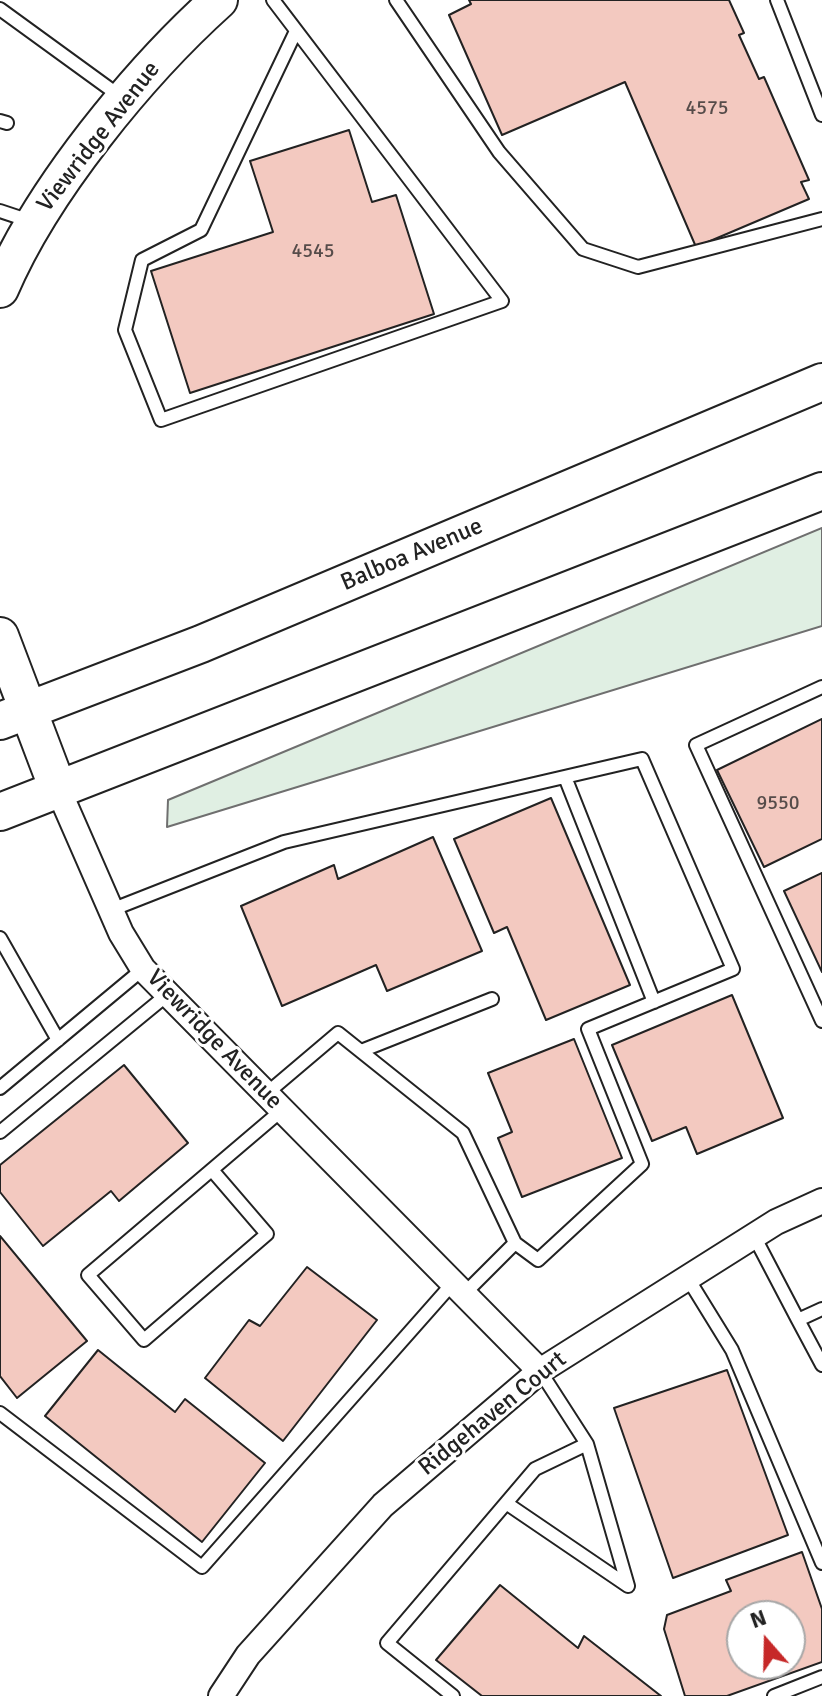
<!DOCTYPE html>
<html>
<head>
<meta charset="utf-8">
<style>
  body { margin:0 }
  #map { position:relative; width:822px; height:1696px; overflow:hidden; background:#fff; font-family:Signika,sans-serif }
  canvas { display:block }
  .north { position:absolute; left:726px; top:1600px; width:80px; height:80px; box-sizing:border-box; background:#fff; border:2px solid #a7a7a7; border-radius:50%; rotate:340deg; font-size:22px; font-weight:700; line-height:32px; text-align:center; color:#222 }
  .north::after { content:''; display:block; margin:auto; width:28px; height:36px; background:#c62828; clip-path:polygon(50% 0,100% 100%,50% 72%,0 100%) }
</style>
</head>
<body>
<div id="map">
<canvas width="822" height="1696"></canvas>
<div class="north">N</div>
</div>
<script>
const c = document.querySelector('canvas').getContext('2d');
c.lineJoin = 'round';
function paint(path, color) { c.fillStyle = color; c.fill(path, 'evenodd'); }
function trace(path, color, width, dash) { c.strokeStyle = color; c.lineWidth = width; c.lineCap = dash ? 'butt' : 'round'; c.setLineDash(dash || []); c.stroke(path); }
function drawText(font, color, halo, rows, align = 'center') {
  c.font = font + ' Signika,sans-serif'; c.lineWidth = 6; c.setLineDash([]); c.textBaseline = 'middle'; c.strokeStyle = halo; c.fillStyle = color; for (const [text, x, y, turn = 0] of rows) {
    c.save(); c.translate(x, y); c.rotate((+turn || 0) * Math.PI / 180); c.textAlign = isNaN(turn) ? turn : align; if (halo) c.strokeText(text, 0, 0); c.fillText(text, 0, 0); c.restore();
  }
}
const green = new Path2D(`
  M822,528V626L167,827L168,800Z`);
const building = new Path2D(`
  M469,0H729L744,33L739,35L759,79L764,77L809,180L801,182L809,199L696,247L625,82L502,135L449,15L471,4Z
  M349,130L372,202L396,195L434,314L190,393L151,271L273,232L250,161Z
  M822,719V839L764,867L717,770Z
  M551,798L630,985L546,1020L507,927L494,933L454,839Z
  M433,837L482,951L387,991L376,965L282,1006L241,906L334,865L338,879Z
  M822,873V972L784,891Z
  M732,995L783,1118L697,1154L686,1127L652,1141L612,1045Z
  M574,1039L622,1158L522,1197L498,1138L512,1132L488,1073Z
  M124,1065L188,1143L119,1201L111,1191L43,1246L0,1192V1165Z
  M0,1236L87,1341L17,1398L0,1376Z
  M307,1267L377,1320L283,1441L205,1378L249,1320L260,1326Z
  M98,1350L175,1412L185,1399L265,1463L202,1542L45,1416Z
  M727,1370L788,1535L673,1578L614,1408Z
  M802,1552L822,1609V1662L727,1696H685L664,1629L667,1615L731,1591L726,1580ZM742,1616H790V1664H742Z
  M500,1585L578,1648L584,1636L661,1696H482L436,1660Z`);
const lane = new Path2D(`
  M273,0L502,301L161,420L125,330L142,260L201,230L296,31
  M396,0L499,152L583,249L638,267L822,219
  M777,0L822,115
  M0,9L121,97
  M0,121L7,123
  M0,211L30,221
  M822,687L696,745L822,1021
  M565,777L654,1002
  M111,910L284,842L642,759L733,969L588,1029L642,1164L538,1260L515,1243L464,1294
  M0,938L58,1040
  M361,1051L492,999
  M0,1088L143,969
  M266,1094L338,1033L463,1133L515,1243
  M0,1132L168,994
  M212,1170L267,1234L144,1340L88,1275L282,1110
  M754,1236L798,1320L822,1309
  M687,1277L732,1350L822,1563
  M798,1320L822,1365
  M0,1413L202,1567L453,1283
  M506,1503L628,1586L587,1444
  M453,1696L387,1643L535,1469L587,1444L540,1371
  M774,1696L822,1677`);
const street = new Path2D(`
  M58,789L121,933L143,969L540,1371
  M221,1696L248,1655L383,1505L540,1371L776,1222L822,1201`);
const secondary = new Path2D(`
  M0,289C42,190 139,72 219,0
  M0,636L58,789
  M0,721L201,644L822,382
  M0,812L822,491`);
const numberNames = [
  ["4575",707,109],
  ["4545",313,252],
  ["9550",778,804]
];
const streetNames = [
  ["Viewridge Avenue",99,137,-52],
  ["Balboa Avenue",412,555,-23],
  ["Viewridge Avenue",214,1040,46],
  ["Ridgehaven Court",493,1414,-39]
];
paint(green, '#e0efe3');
trace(green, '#6f6f6f', 2);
paint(building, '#f3c9c0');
trace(building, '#222', 2);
trace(lane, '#222', 16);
trace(street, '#222', 28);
trace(secondary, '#222', 40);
trace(lane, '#fff', 12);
trace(street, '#fff', 24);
trace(secondary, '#fff', 36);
drawText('20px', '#564c4a', null, numberNames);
drawText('24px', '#222', '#fff', streetNames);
</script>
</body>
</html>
